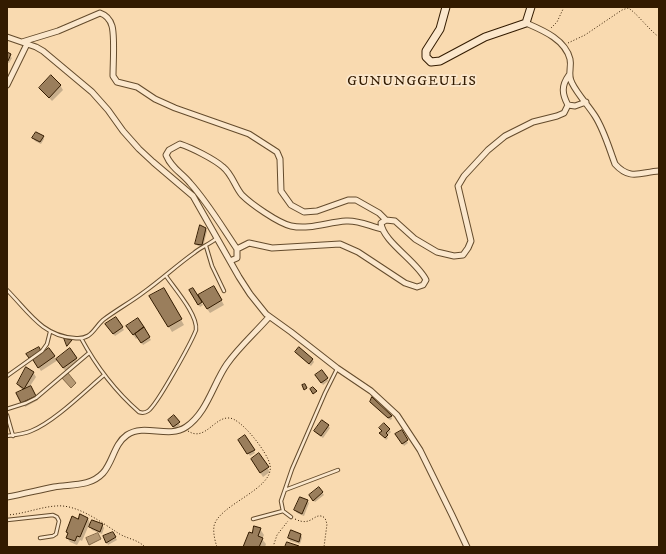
<!DOCTYPE html>
<html>
<head>
<meta charset="utf-8">
<style>
  body { margin:0 }
  #map { position:relative; width:666px; height:554px; overflow:hidden; background:#f9dab0; font-family:"IM FELL DW Pica",serif }
  canvas { display:block }
  .frame { position:absolute; inset:0; border:8px solid #331b00; pointer-events:none }
</style>
</head>
<body>
<div id="map">
<canvas width="666" height="554"></canvas>
<div class="frame"></div>
</div>
<script>
const c = document.querySelector('canvas').getContext('2d');
c.lineJoin = 'round';
function paint(path, color) { c.fillStyle = color; c.fill(path, 'evenodd'); }
function trace(path, color, width, dash) { c.strokeStyle = color; c.lineWidth = width; c.lineCap = dash ? 'butt' : 'round'; c.setLineDash(dash || []); c.stroke(path); }
function drawText(font, color, halo, rows, align = 'center') {
  c.font = font + ' "IM FELL DW Pica",serif'; c.lineWidth = 3.5; c.setLineDash([]); c.textBaseline = 'middle'; c.strokeStyle = halo; c.fillStyle = color; for (const [text, x, y, turn = 0] of rows) {
    c.save(); c.translate(x, y); c.rotate((+turn || 0) * Math.PI / 180); c.textAlign = isNaN(turn) ? turn : align; if (halo) c.strokeText(text, 0, 0); c.fillText(text, 0, 0); c.restore();
  }
}
const water = new Path2D(`
  M68,373L76,383L71,388L62,378Z
  M98,533L101,539L89,545L86,538Z`);
const shadow = new Path2D(`
  M7,53L12,58L9,63L7,62Z
  M60,85L63,90L52,101L40,88Z
  M43,137L44,139L41,144L35,141L33,138Z
  M206,229L207,231L203,247L198,246L196,244Z
  M214,287L224,305L210,313L201,300Z
  M163,289L184,325L172,332L151,296Z
  M193,289L203,305L200,307L190,290Z
  M137,319L151,340L143,345L138,337L136,339L130,330Z
  M108,327H122L124,330L115,336Z
  M39,349L42,355L54,356L56,360L70,350L79,363L66,372L58,360L41,371L33,359L31,360L27,355Z
  M296,352L312,359L314,362L311,366Z
  M33,372L36,377L30,386L38,400L25,407L18,393L24,390L20,388L18,384Z
  M318,378H327L328,381L323,385Z
  M371,402L391,416L392,419L390,420Z
  M174,417L180,425L175,429L171,423Z
  M384,424L391,432L387,436L388,438L386,440L381,433L382,431Z
  M328,426L330,428L323,438L317,434L315,431Z
  M401,432L408,443L404,446L397,434Z
  M245,436L255,453L250,456L239,440Z
  M259,455L270,472L263,477L254,463Z
  M319,488L324,495L315,502L311,498Z
  M307,501L309,503L304,516L297,513L295,510Z
  M88,519L91,525H102L104,528L102,534L92,530L89,525L82,541L80,540L77,545L70,542L67,538L69,535L67,532L79,520Z
  M260,529L264,535L262,539L266,544L265,547H245L252,534Z
  M113,533L117,540L108,545L104,537Z
  M301,535L302,538L300,544L290,541L289,538Z`);
const building = new Path2D(`
  M7,52L11,54L8,61L7,60Z
  M51,75L61,85L49,98L39,88Z
  M36,132L44,136L40,142L32,138Z
  M200,225L206,228L202,245L195,244Z
  M214,286L222,300L207,309L198,295Z
  M164,288L182,319L168,327L149,296Z
  M193,288L202,302L198,305L189,290Z
  M116,317L123,327L113,334L105,324Z
  M138,318L144,327L133,335L126,326Z
  M144,327L150,337L141,343L135,334Z
  M64,338L72,340L67,346Z
  M39,347L41,351L29,358L26,354Z
  M299,347L313,359L309,364L295,352Z
  M49,348L55,356L38,368L33,360Z
  M70,348L77,358L63,368L56,359Z
  M26,367L34,372L24,389L17,384Z
  M322,370L328,378L321,383L315,375Z
  M305,384L307,388L304,390L302,385Z
  M31,386L36,396L21,403L16,393Z
  M313,387L317,391L313,394L310,389Z
  M372,397L392,416L388,418L370,402Z
  M174,415L180,422L173,427L168,420Z
  M322,420L329,425L321,436L314,431Z
  M384,423L390,429L386,433L388,435L385,438L379,433L382,431L379,428Z
  M402,430L408,440L402,444L395,434Z
  M245,435L255,450L247,454L238,440Z
  M259,453L269,467L260,473L251,459Z
  M319,487L323,492L313,501L309,495Z
  M300,497L308,500L302,514L294,510Z
  M80,514L88,518L80,537L77,536L75,541L66,538L68,533L66,532L72,516L78,519Z
  M92,520L103,524L100,532L89,527Z
  M254,526L261,528L258,536L263,538L259,547H243L249,532L252,533Z
  M291,530L301,534L299,542L288,538Z
  M113,532L116,537L106,543L103,536Z
  M287,542L299,546V547H285Z`);
const path = new Path2D(`
  M551,28L557,22L564,7
  M568,43L585,35L622,10L628,8C636,12 649,30 659,37
  M188,431C205,442 214,417 229,418C241,418 268,453 270,465C275,489 219,504 214,526C213,533 215,541 217,547
  M7,515C24,514 40,507 56,506C77,504 101,522 118,533C127,539 137,539 145,547
  M295,519C313,528 314,510 325,518L327,524L324,547
  M273,547L277,535L288,521`);
const service = new Path2D(`
  M206,246L212,266L224,291
  M7,290C28,311 42,336 74,338C92,340 93,329 103,320C116,310 131,302 144,292C161,280 177,265 194,253C201,247 210,244 217,238
  M81,338C96,366 115,391 139,412C142,413 145,413 148,411C157,405 191,343 196,330C198,315 175,289 166,276
  M7,376L42,351L47,344L50,332
  M7,409L26,403L36,398L89,353
  M7,415L13,436
  M7,436C15,435 24,434 31,431C54,422 85,391 104,375
  M285,490L338,470
  M291,517L283,511L281,501L292,469L325,393L337,369
  M253,519L283,511
  M7,520L53,515L57,517L59,521L56,534L53,536L40,538`);
const minor = new Path2D(`
  M526,23C542,30 565,39 570,59C572,68 567,74 572,83C578,95 588,105 595,116C604,130 609,148 615,164C630,181 641,172 659,171
  M7,37L36,47L43,51L92,92L108,110L123,131L139,149L153,162L193,196L239,277L250,294L266,314L291,332L337,368L371,391L397,415L420,450L452,515L467,547
  M22,42L58,31L100,13C106,15 110,19 112,26C115,37 113,63 113,76L117,82L137,87L155,99L175,108L249,134L277,152L280,159L281,191L291,205L304,212L317,211L348,200H356L379,213L386,220
  M569,75C561,86 562,94 568,105L575,106L586,102
  M7,85L27,44
  M237,249L249,243L272,248L340,244L358,252L405,283L417,287L423,285L426,280C417,261 383,242 381,223L386,220L395,221L415,239L437,252L454,256L463,255L468,248L471,241L458,186L464,176L488,150L505,136L533,122L557,116L564,113L568,105
  M230,261L237,258V249C222,227 208,203 190,183C181,172 172,169 166,155L169,150L180,144C192,148 214,159 223,167C232,174 235,187 242,195C251,204 278,223 291,226C310,230 328,222 346,221C359,220 369,226 382,229
  M7,497C23,494 39,490 54,487C71,484 90,487 103,473C113,462 114,444 127,435C145,423 168,439 186,427C207,413 213,384 227,364C239,347 255,333 269,317`);
const secondary = new Path2D(`
  M446,7L440,29L426,51V57L431,62L440,61L485,37L526,23L531,7`);
const quarterNames = [
  ["GUNUNGGEULIS",412,82]
];
paint(water, '#b69974');
trace(water, '#826746', 1);
paint(shadow, '#0003');
paint(building, '#9a7e5c');
trace(building, '#331b00', 1);
trace(service, '#644b2c', 4.5);
trace(minor, '#644b2c', 7);
trace(secondary, '#331b00', 9);
trace(path, '#331b00', 1, [1, 2]);
trace(service, '#fbe7cc', 2.5);
trace(minor, '#fbe7cc', 5);
trace(secondary, '#fbe7cc', 7);
c.letterSpacing = '1px';
drawText('14px', '#331b00', '#fbe7cc', quarterNames);
c.letterSpacing = '0px';
</script>
</body>
</html>
